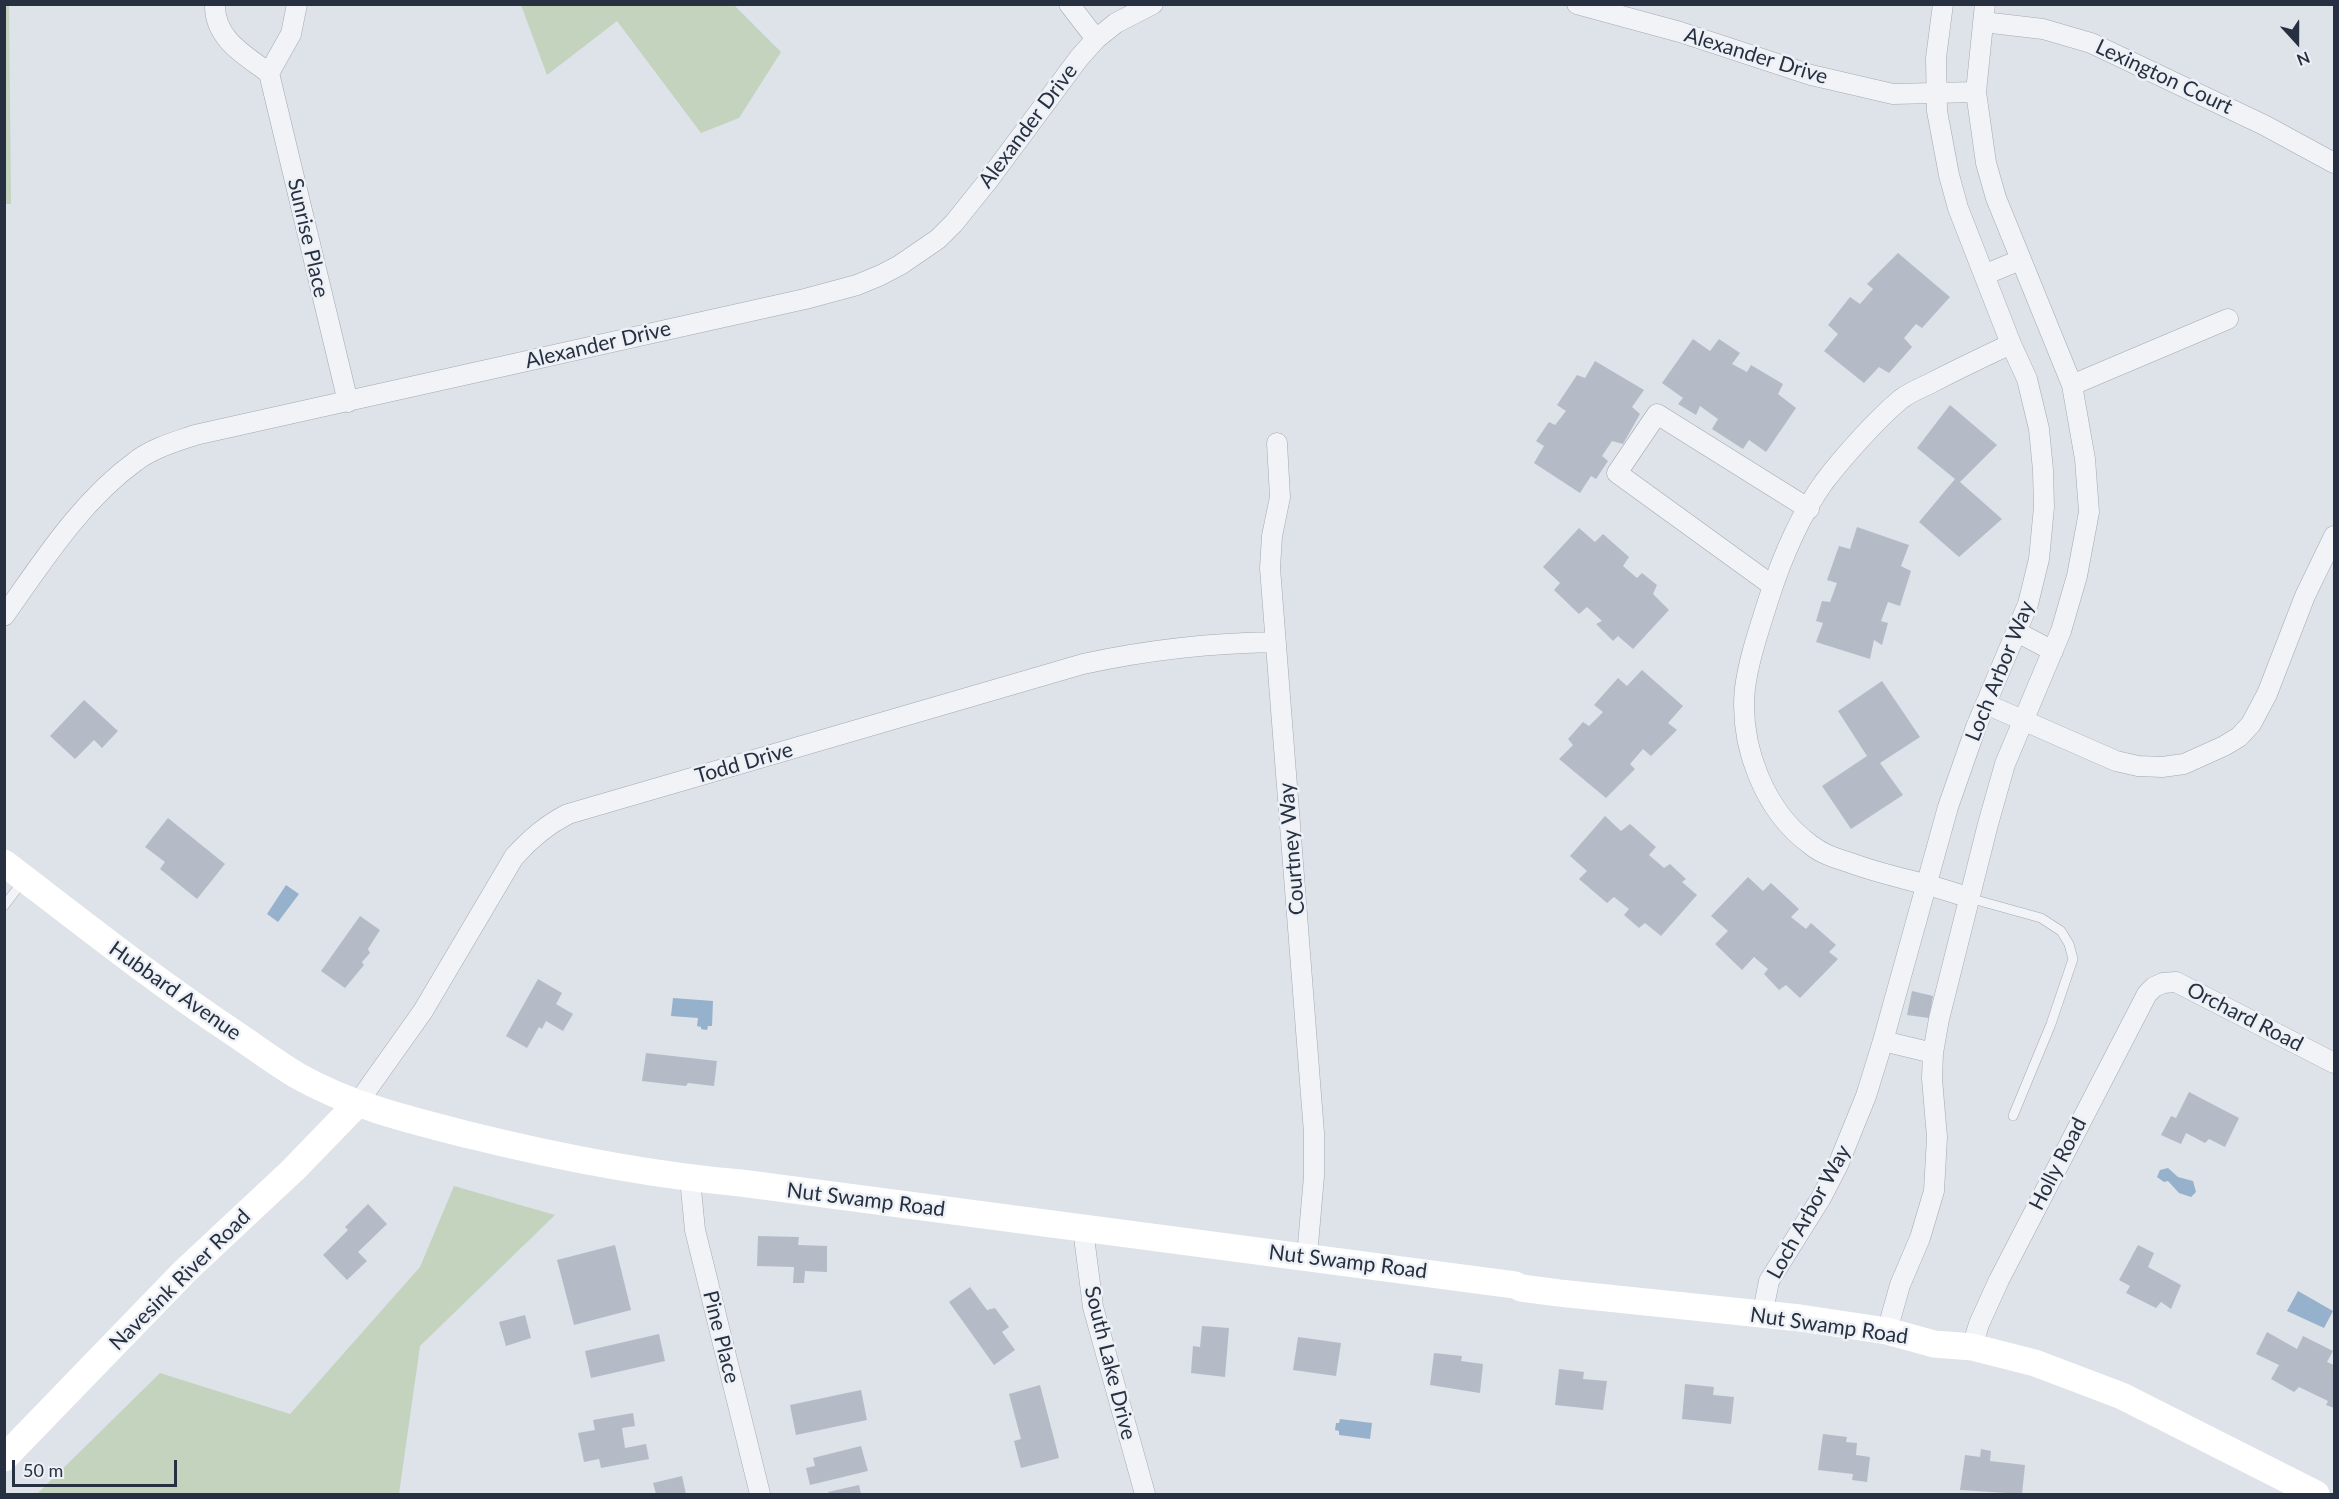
<!DOCTYPE html>
<html>
<head>
<meta charset="utf-8">
<style>
  body { margin:0 }
  #map { position:relative; width:2339px; height:1499px; overflow:hidden; background:#dee2e9; font-family:Lato,sans-serif }
  canvas { display:block }
  .frame { position:absolute; inset:0; border:6px solid #263041; pointer-events:none }
  .north { position:absolute; left:2267px; top:12px; width:60px; height:60px; -webkit-text-stroke:4px #edf1f6; paint-order:stroke; rotate:159deg; font-size:16px; font-weight:700; line-height:24px; text-align:center; color:#263041 }
  .north::after { content:''; display:block; margin:auto; width:21px; height:27px; background:#263041; clip-path:polygon(50% 0,100% 100%,50% 72%,0 100%) }
  .scale { position:absolute; left:12px; top:1460px; width:165px; height:27px; box-sizing:border-box; border:3px solid #263041; border-top:0; padding-left:8px; font-size:18px; line-height:21px; white-space:nowrap; color:#263041; -webkit-text-stroke:4px #edf1f6; paint-order:stroke }
</style>
</head>
<body>
<div id="map">
<canvas width="2339" height="1499"></canvas>
<div class="frame"></div>
<div class="north">N</div>
<div class="scale">50 m</div>
</div>
<script>
const c = document.querySelector('canvas').getContext('2d');
c.lineJoin = 'round';
function paint(path, color) { c.fillStyle = color; c.fill(path, 'evenodd'); }
function trace(path, color, width, dash) { c.strokeStyle = color; c.lineWidth = width; c.lineCap = dash ? 'butt' : 'round'; c.setLineDash(dash || []); c.stroke(path); }
function drawText(font, color, halo, rows, align = 'center') {
  c.font = font + ' Lato,sans-serif'; c.lineWidth = 5; c.setLineDash([]); c.textBaseline = 'middle'; c.strokeStyle = halo; c.fillStyle = color; for (const [text, x, y, turn = 0] of rows) {
    c.save(); c.translate(x, y); c.rotate((+turn || 0) * Math.PI / 180); c.textAlign = isNaN(turn) ? turn : align; if (halo) c.strokeText(text, 0, 0); c.fillText(text, 0, 0); c.restore();
  }
}
const green = new Path2D(`
  M4,5H9L11,204H5Z
  M521,5H734L781,52L739,118L701,133L617,21L547,75Z
  M454,1186L555,1215L420,1346L399,1494H37L160,1373L290,1414L420,1267Z`);
const water = new Path2D(`
  M286,885L299,894L278,922L267,914Z
  M673,998L713,1001L712,1026H708L707,1030L701,1029V1027L697,1026L698,1018L671,1016Z
  M2168,1168L2178,1177L2193,1181L2196,1192L2191,1197L2179,1193L2168,1181L2164,1182L2157,1177L2160,1170Z
  M2298,1291L2333,1311L2324,1328L2287,1311Z
  M1340,1419L1372,1423L1370,1439L1339,1435V1431L1335,1430L1336,1423H1339Z`);
const building = new Path2D(`
  M1898,253L1950,297L1922,328L1916,324L1904,338L1912,347L1889,373L1879,367L1864,383L1824,351L1838,334L1828,325L1850,297L1860,304L1873,289L1867,284Z
  M1693,339L1710,351L1719,339L1740,353L1732,364L1747,372L1751,365L1783,384L1778,394L1796,408L1766,452L1749,440L1743,449L1712,429L1718,419L1700,406L1696,415L1678,404L1683,398L1662,383Z
  M1595,361L1644,390L1632,407L1640,414L1623,444L1612,441L1602,456L1608,461L1596,479L1591,476L1580,493L1534,463L1544,446L1536,441L1549,422L1555,425L1566,411L1557,405L1577,375L1585,378Z
  M1950,405L1997,445L1960,482L2002,519L1959,557L1919,522L1955,479L1917,448Z
  M1857,527L1909,545L1901,566L1911,571L1900,606L1888,602L1881,621L1888,623L1882,645L1874,640L1870,659L1816,642L1823,623L1816,621L1822,601L1830,602L1837,583L1827,580L1839,546L1850,549Z
  M1579,528L1595,542L1603,534L1629,557L1623,566L1637,578L1642,573L1657,585L1653,594L1669,610L1633,649L1618,636L1613,641L1596,624L1602,621L1587,607L1579,614L1554,590L1560,583L1543,567Z
  M1642,670L1683,706L1668,723L1677,730L1651,756L1643,749L1630,764L1635,769L1606,798L1559,759L1573,745L1568,739L1583,722L1589,726L1603,712L1594,705L1618,678L1627,686Z
  M1882,681L1920,737L1880,763L1903,795L1851,829L1822,786L1867,756L1838,711Z
  M84,700L118,731L102,748L94,740L75,759L50,736Z
  M1605,816L1621,831L1630,824L1656,847L1649,855L1664,868L1670,864L1686,879L1682,882L1697,895L1661,936L1645,923L1639,928L1624,915L1629,909L1614,897L1607,903L1579,879L1587,871L1570,856Z
  M168,818L225,864L197,899L160,869L165,862L145,847Z
  M1748,877L1763,891L1771,883L1799,909L1791,917L1806,929L1811,923L1836,945L1829,952L1838,959L1800,998L1786,985L1779,990L1764,974L1768,969L1754,957L1742,970L1715,944L1728,931L1711,916Z
  M360,916L380,930L368,949L370,953L362,962L364,965L345,988L321,971Z
  M538,979L562,993L556,1004L573,1014L563,1031L546,1021L542,1029L539,1027L527,1048L506,1036Z
  M1912,991L1933,996L1929,1018L1907,1015Z
  M646,1053L717,1061L714,1086L688,1083L686,1086L642,1081Z
  M2189,1092L2239,1118L2225,1147L2209,1139L2205,1143L2186,1133L2181,1144L2161,1135L2171,1116L2176,1118Z
  M368,1204L387,1224L358,1252L367,1261L347,1280L323,1255L348,1230L345,1227Z
  M758,1236L799,1237L798,1245L827,1246V1272L805,1271L804,1283H793L794,1267L757,1266Z
  M615,1245L631,1310L574,1325L557,1260Z
  M2138,1245L2154,1253L2148,1267L2181,1285L2171,1309L2161,1302L2156,1308L2126,1293L2130,1286L2119,1280Z
  M970,1287L987,1310L995,1308L1009,1327L1002,1332L1015,1350L994,1365L949,1302Z
  M525,1315L531,1338L506,1346L499,1322Z
  M1202,1326L1229,1328L1225,1377L1191,1373L1193,1346L1200,1347Z
  M2267,1332L2297,1349L2303,1336L2333,1351L2327,1362L2334,1365V1408L2326,1405L2328,1401L2299,1387L2294,1392L2271,1379L2279,1365L2256,1354Z
  M659,1334L665,1361L591,1378L585,1351Z
  M1298,1337L1341,1343L1336,1376L1293,1370Z
  M1434,1353L1462,1356L1461,1361L1483,1364L1480,1393L1430,1385Z
  M1559,1369L1584,1372L1583,1379L1607,1381L1603,1410L1555,1405Z
  M1685,1384L1714,1387L1713,1395L1734,1397L1731,1424L1682,1419Z
  M1040,1385L1059,1458L1021,1468L1014,1441L1021,1439L1009,1394Z
  M861,1390L867,1420L796,1435L790,1405Z
  M633,1413L635,1426L622,1428L625,1448L646,1444L649,1459L601,1468L599,1459L584,1462L578,1433L595,1430L593,1420Z
  M1823,1434L1847,1437L1846,1442L1857,1443L1856,1455L1870,1457L1867,1482L1852,1480L1853,1474L1818,1470Z
  M861,1446L868,1471L810,1485L806,1468L815,1466L813,1458Z
  M1981,1449L1991,1451L1990,1461L2025,1465L2022,1494L1960,1490L1965,1455L1980,1457Z
  M682,1476L686,1494H656L653,1483Z
  M859,1485L861,1494H829L828,1492Z`);
const lane = new Path2D(`
  M1969,898L2041,918L2061,931L2069,944L2073,959L2051,1024L2013,1116
  M4,906L23,881`);
const street = new Path2D(`
  M215,4C214,39 245,55 269,73L291,34L297,4
  M1069,4L1096,39
  M1577,4L1680,32L1811,75L1893,94L1976,92
  M1983,22L2043,29L2091,43L2264,125L2334,163
  M269,73L348,402
  M1984,275L2020,260
  M2072,385L2228,319
  M1277,443L1280,497L1272,536L1270,568L1314,1133V1176L1307,1256
  M1773,586L1617,473L1657,414L1809,509
  M4,616C43,561 81,501 136,461C153,448 175,442 195,435L805,299L857,285L881,275L900,265L938,239L954,223L987,182L1079,58L1096,39L1116,23L1153,4
  M2017,632L2053,651
  M1986,704L2116,761L2138,766L2162,767L2184,764L2224,746L2239,737L2251,724L2267,694L2305,596L2334,536
  M1969,898C1930,883 1887,877 1848,862C1835,858 1822,854 1811,845C1764,811 1739,745 1745,688C1749,658 1759,630 1768,601C1781,560 1799,517 1824,482C1844,456 1876,420 1901,399C1909,393 1920,388 1929,384C1956,370 1983,357 2011,344
  M1883,1041L1933,1053
  M357,1104L423,1011L514,857C530,839 546,825 568,814L1083,664C1147,650 1210,643 1275,642
  M690,1179L695,1230L760,1494
  M1083,1229L1093,1307L1145,1494
  M1762,1316L1769,1281L1821,1198L1838,1165L1866,1096L1883,1041L1948,807L1976,727L2028,604L2039,559L2044,507L2043,470L2039,429L2027,379L2011,344L1958,208L1949,175L1937,111L1936,58L1943,4
  M1887,1331L1900,1285L1920,1238L1934,1191L1937,1137L1932,1079L1933,1053L1939,1019L1988,824L2005,764L2061,631L2077,576L2089,512L2085,459L2072,385L1996,198L1986,163L1976,92L1985,4
  M1972,1347L1979,1324L1999,1280L2147,994L2154,987L2163,983L2176,982L2334,1063`);
const secondary = new Path2D(`
  M4,863C80,921 154,980 234,1033C255,1047 276,1063 298,1076C351,1106 410,1120 469,1135C558,1157 649,1175 741,1183L1515,1285L1521,1288L1559,1293L1800,1318L1887,1331L1934,1344L1972,1347L2035,1363L2122,1396L2316,1494
  M4,1458L185,1271L293,1170L357,1104`);
const streetNames = [
  ["Alexander Drive",1756,56,17],
  ["Lexington Court",2164,77,25],
  ["Alexander Drive",1028,126,-53],
  ["Sunrise Place",308,238,77],
  ["Alexander Drive",598,345,-13],
  ["Loch Arbor Way",2000,671,-68],
  ["Todd Drive",744,763,-16],
  ["Courtney Way",1292,849,-95],
  ["Hubbard Avenue",175,991,35],
  ["Orchard Road",2245,1017,27],
  ["Holly Road",2058,1164,-63],
  ["Nut Swamp Road",866,1200,7],
  ["Loch Arbor Way",1809,1212,-61],
  ["Nut Swamp Road",1348,1262,7],
  ["Navesink River Road",180,1280,-45],
  ["Nut Swamp Road",1829,1326,8],
  ["Pine Place",721,1337,76],
  ["South Lake Drive",1110,1363,76]
];
paint(green, '#c4d3be');
paint(water, '#96b1cc');
paint(building, '#b5bbc6');
trace(lane, '#a3a9b3', 10);
trace(street, '#a3a9b3', 21);
trace(lane, '#f1f3f7', 9);
trace(street, '#f1f3f7', 20);
trace(secondary, '#fff', 27);
drawText('21px', '#263041', '#edf1f6', streetNames);
</script>
</body>
</html>
